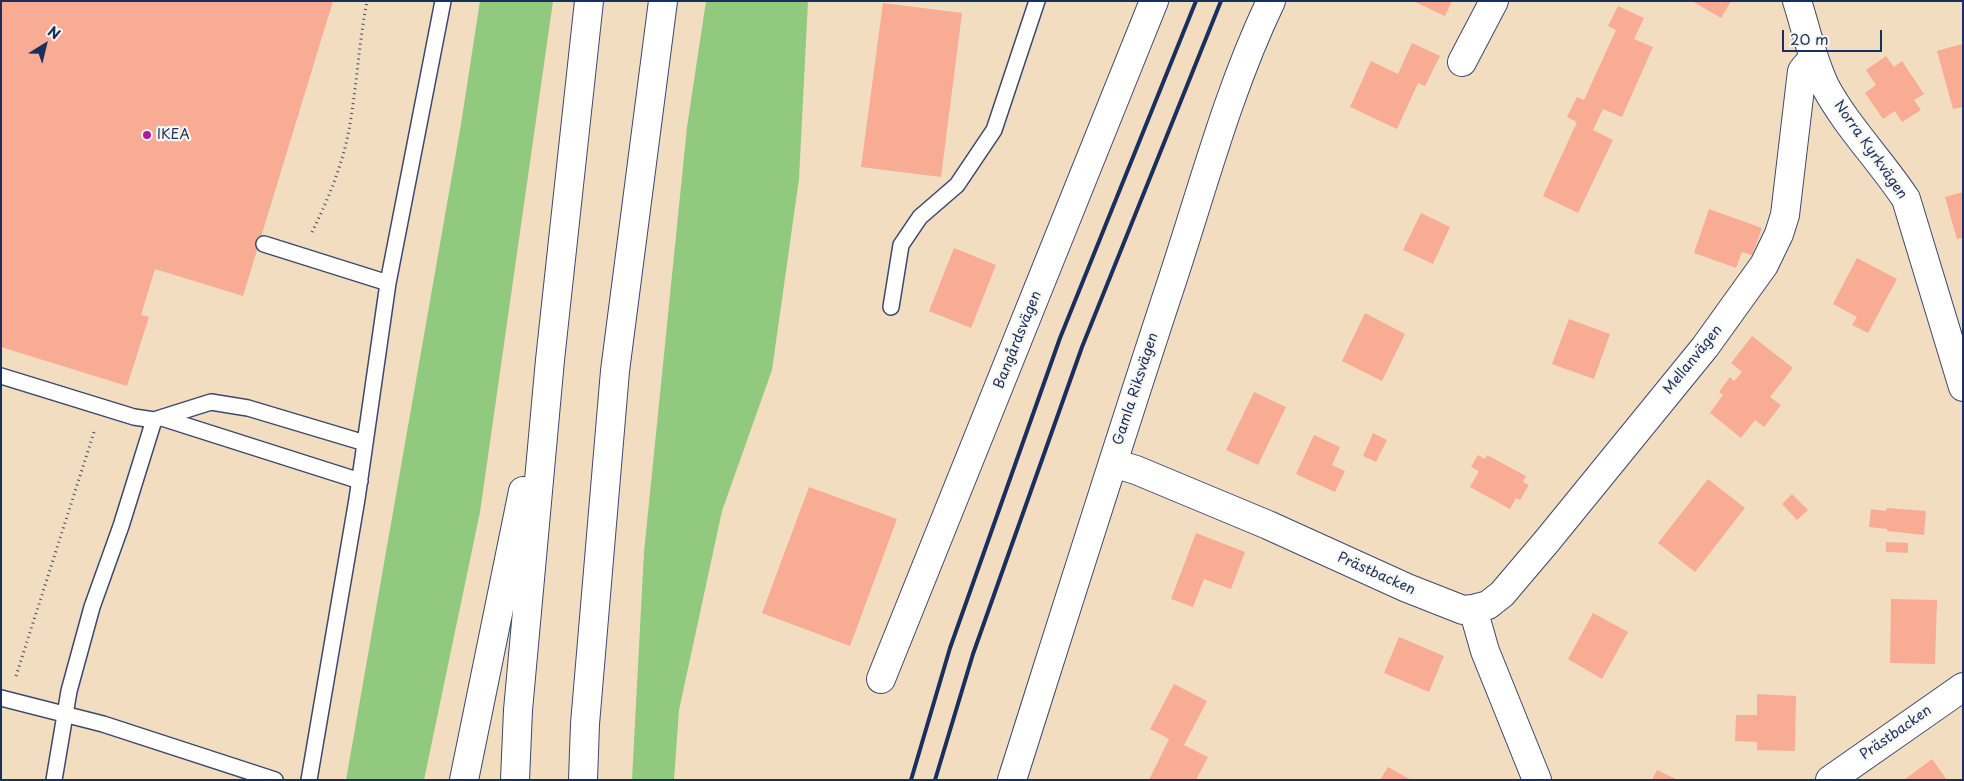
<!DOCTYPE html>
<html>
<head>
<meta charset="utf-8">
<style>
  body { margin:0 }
  #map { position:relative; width:1964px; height:781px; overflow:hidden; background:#f2ddc1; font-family:"Playpen Sans",sans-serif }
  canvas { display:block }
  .frame { position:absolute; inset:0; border:2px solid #1b2f5e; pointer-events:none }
  .north { position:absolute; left:20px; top:20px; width:50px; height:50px; -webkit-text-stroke:4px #f6f6f2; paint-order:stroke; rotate:36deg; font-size:14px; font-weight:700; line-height:20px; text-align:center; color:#1b2f5e }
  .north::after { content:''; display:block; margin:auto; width:18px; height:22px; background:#1b2f5e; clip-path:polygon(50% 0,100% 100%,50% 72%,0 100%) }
  .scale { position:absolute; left:1782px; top:30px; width:100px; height:22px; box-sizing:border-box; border:2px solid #1b2f5e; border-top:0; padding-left:6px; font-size:15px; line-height:18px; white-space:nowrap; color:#1b2f5e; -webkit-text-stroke:4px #f6f6f2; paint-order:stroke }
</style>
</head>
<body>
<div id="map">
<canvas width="1964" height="781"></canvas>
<div class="frame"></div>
<div class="north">N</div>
<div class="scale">20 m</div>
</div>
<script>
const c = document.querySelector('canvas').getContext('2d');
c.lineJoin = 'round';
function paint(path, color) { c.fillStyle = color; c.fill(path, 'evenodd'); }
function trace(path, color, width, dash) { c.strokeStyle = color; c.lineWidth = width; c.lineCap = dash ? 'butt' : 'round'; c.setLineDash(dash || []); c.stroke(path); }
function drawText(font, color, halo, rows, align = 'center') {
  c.font = font + ' "Playpen Sans",sans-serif'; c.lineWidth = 4.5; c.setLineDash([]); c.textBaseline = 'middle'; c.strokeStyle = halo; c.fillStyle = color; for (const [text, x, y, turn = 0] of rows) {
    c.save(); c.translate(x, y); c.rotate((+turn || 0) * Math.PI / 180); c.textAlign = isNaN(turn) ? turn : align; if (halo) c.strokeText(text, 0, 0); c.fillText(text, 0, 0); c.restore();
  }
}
const green = new Path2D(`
  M480,1H553L480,512L424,780H346L461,124Z
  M706,1H808L799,179L772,370L722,511L679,710L674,780H632L644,552L687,127Z`);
const building = new Path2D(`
  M1,1H333L243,296L155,269L141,315L149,317L127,386L1,347Z
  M1413,1H1452L1445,16Z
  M1692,1H1731L1721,18Z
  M883,3L962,13L941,177L861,167Z
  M1618,6L1644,18L1634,39L1653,47L1622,117L1603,109L1593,130L1613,140L1578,213L1543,196L1577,122L1567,117L1577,97L1584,100L1616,30L1608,26Z
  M1412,43L1440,56L1425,86L1418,83L1397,129L1350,107L1371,61L1398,74Z
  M1962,44L1963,107L1953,109L1937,51Z
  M1886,56L1894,67L1902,61L1924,94L1914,100L1921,110L1902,122L1895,111L1883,119L1865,93L1876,85L1866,70Z
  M1963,192V238L1957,239L1945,197Z
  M1709,209L1762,228L1752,255L1742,252L1736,268L1694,253Z
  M1421,213L1450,227L1433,264L1403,250Z
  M954,248L996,265L971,328L929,311Z
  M1857,258L1897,279L1868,333L1852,325L1857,317L1833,304Z
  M1365,313L1405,334L1382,381L1342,361Z
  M1569,319L1610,334L1594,379L1552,364Z
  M1752,336L1793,368L1770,397L1781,405L1764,427L1755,420L1741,438L1710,413L1723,395L1719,392L1730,377L1734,381L1742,372L1731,363Z
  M1254,392L1286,407L1258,465L1226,450Z
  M1373,433L1387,440L1376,462L1363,456Z
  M1314,435L1340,447L1332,465L1345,471L1335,492L1296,474Z
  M1478,455L1485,459L1487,455L1526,476L1523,482L1529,485L1520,500L1516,498L1510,509L1470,487L1479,471L1471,467Z
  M1708,479L1745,508L1695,572L1658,543Z
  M809,487L897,519L850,646L762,613Z
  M1792,494L1808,510L1797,520L1782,504Z
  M1887,508L1926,511L1924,535L1887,531V529L1869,527L1871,509L1886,511Z
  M1196,533L1245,552L1231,589L1204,579L1193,607L1171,599Z
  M1886,542L1908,543V553L1886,552Z
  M1891,599L1937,600L1935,664L1890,663Z
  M1593,613L1628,632L1602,679L1568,659Z
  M1399,637L1444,656L1429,692L1384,673Z
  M1174,684L1207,701L1184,745L1208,757L1196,780H1149L1169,739L1150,729Z
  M1757,694L1796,696L1795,751L1757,750V742L1735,741L1736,715H1757Z
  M1932,759L1947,780H1904Z
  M1388,767L1411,780H1380Z
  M1657,770L1678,780H1652Z`);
const path = new Path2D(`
  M312,232C329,198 344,161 350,124C357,83 359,42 367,1
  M16,676L95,429`);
const service = new Path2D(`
  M264,244L388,283
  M891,307L901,245L920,217L957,185L994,130L1037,1
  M1,376L134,417L154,420L211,402L248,408L365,443
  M162,418L360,481
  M1,698L103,724L275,780
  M54,780L69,691L92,607L121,526L154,420
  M309,780L357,499L388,283L443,1`);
const minor = new Path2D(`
  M1797,1C1806,29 1812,59 1825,86C1847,127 1881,161 1906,199L1963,387
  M1462,62L1494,1
  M1113,463L1136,470L1268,525L1407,588L1463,610L1473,609L1485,651L1537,780
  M1473,609L1488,605L1502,594L1547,541L1705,347L1764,265L1779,234L1785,215L1802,71L1807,65L1815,61
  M881,679L1154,1
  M1830,780L1963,687`);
const tertiary = new Path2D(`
  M1012,780C1065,613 1117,447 1172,281C1203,187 1228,91 1271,1`);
const motorway = new Path2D(`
  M464,780L523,491
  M515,780L518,710L550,360L589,1
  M583,780L585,724L615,371L663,1`);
const rail = new Path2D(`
  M911,780L950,648L1060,338L1196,1
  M935,780L973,654L1082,347L1221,1`);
const markers = [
  [147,135,5,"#b5179e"]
];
const poiNames = [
  ["IKEA",157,135]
];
const streetNames = [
  ["Norra Kyrkvägen",1870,150,55],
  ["Bangårdsvägen",1018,340,-68],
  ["Mellanvägen",1693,360,-51],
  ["Gamla Riksvägen",1136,389,-72],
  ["Prästbacken",1376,574,24],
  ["Prästbacken",1896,733,-35]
];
paint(green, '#91ca7e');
paint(building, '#f9ac94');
trace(service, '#3b496d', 18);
trace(minor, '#3b496d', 30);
trace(tertiary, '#3b496d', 30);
trace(motorway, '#3b496d', 30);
trace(path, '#3b496d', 3, [1, 4]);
trace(service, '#fff', 15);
trace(minor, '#fff', 28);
trace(tertiary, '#fff', 28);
trace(motorway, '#fff', 28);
trace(rail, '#1b2f5e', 4);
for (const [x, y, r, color] of markers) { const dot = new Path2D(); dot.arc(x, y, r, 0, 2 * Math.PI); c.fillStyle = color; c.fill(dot); trace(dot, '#f6f6f2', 2); }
drawText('14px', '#1b2f5e', '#f6f6f2', poiNames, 'left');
drawText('14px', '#1b2f5e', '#f6f6f2', streetNames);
</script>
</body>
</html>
